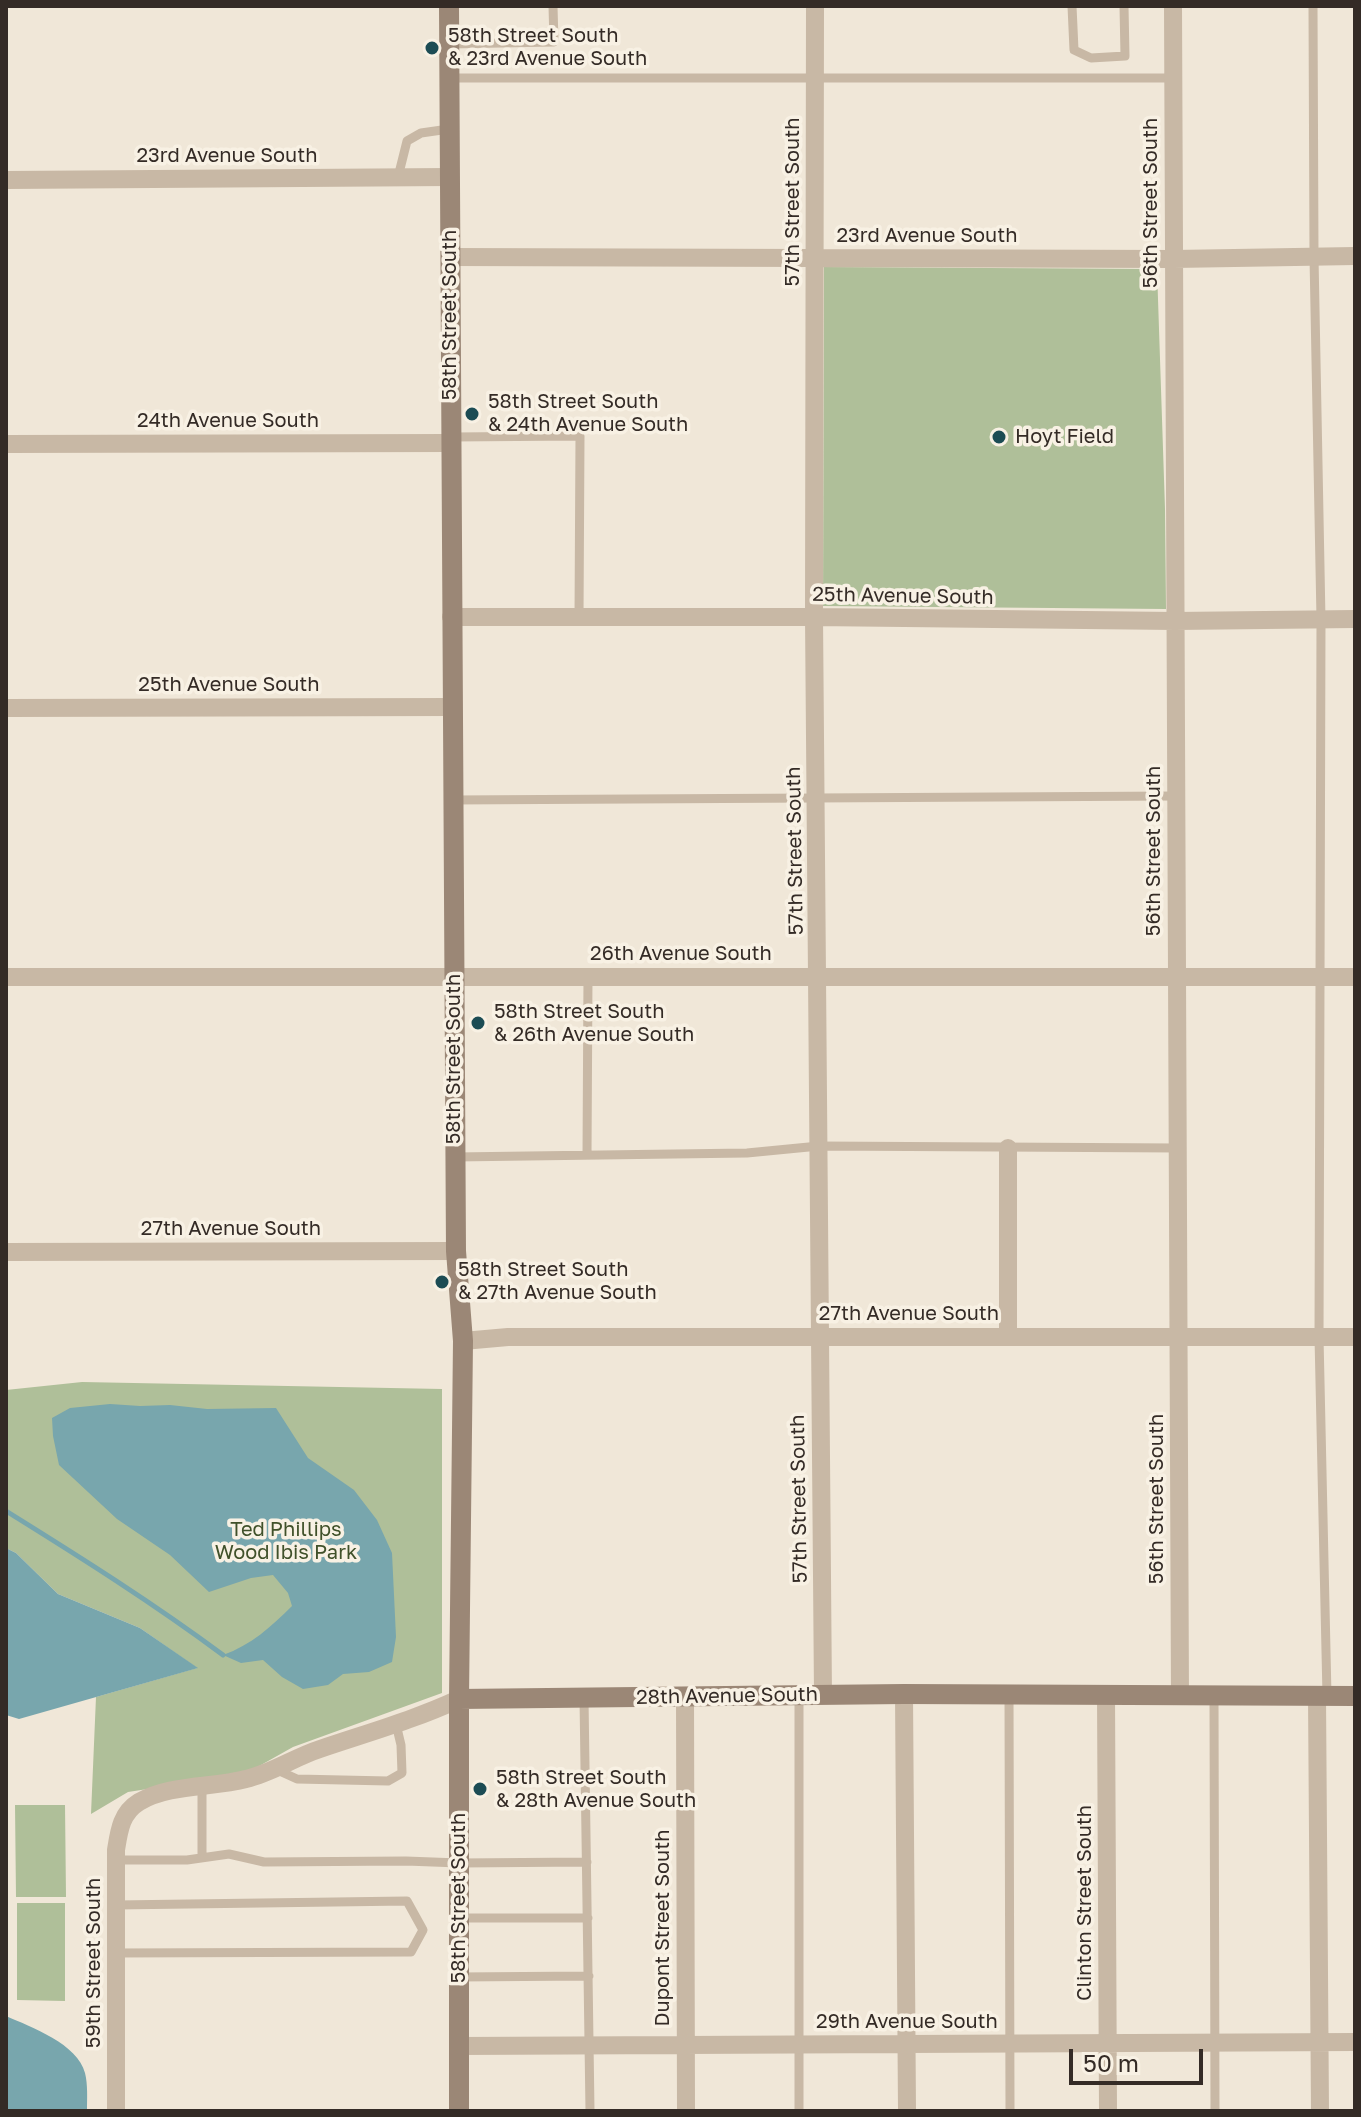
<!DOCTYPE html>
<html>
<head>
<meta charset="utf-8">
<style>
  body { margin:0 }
  #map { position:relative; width:1361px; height:2117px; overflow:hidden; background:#f0e7d8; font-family:"Golos Text",sans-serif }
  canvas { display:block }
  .frame { position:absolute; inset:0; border:8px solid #342b26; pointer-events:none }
  .scale { position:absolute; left:1069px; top:2049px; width:134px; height:36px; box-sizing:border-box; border:4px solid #342b26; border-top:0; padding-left:10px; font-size:24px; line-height:28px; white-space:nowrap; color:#342b26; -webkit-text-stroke:6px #f8f1e4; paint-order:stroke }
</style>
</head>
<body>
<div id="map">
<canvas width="1361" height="2117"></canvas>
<div class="frame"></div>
<div class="scale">50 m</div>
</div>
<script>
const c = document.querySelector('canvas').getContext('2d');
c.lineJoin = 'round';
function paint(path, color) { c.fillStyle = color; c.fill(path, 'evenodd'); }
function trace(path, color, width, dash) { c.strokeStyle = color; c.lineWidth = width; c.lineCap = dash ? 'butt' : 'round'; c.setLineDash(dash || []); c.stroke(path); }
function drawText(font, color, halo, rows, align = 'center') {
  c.font = font + ' "Golos Text",sans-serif'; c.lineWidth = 7; c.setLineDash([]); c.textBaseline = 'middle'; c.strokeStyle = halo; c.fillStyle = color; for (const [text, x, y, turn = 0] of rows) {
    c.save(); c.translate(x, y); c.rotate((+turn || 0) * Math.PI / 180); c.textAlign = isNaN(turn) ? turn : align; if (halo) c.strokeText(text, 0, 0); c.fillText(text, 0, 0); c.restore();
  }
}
const green = new Path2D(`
  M824,267L1157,269L1165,509L1166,609L823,606Z
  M82,1382L442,1389V1693L293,1747L245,1774L128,1792L91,1814L96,1697L197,1668L140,1628L58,1594L16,1553L6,1548V1390Z
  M15,1805H65L66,1897H16Z
  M17,1903H65V2001L17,2000Z`);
const water = new Path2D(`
  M110,1404L140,1406L170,1405L207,1409L276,1408L308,1458L354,1490L377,1520L392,1553L396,1637L392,1662L369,1672L343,1674L328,1685L303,1689L282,1677L263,1660L241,1663L223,1655C251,1645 271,1627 292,1606L288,1593L273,1575L251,1578L209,1592L170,1555L117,1519L59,1465L53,1436L52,1418L70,1408Z
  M6,1548L16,1553L58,1594L140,1628L198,1668L19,1719L6,1715Z
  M6,2016C31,2027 78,2044 85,2073C88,2085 87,2099 87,2111H6Z`);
const stream = new Path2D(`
  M6,1511C80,1557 153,1603 223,1655`);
const lane = new Path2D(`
  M1072,6L1074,50L1091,58L1125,56L1124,6
  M1313,6L1314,257L1321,619L1319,1337L1327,1696
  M449,44L554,42L553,6
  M449,78H1173
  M398,177L407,141L421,133L449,129
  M452,437L580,436L579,617
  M452,800L1176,796
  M587,1155L588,976
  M455,1157L747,1153L819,1146L1178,1148
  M1009,1694L1010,2111
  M799,1695V2111
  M1214,1696L1215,2111
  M584,1698L590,2111
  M275,1769L297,1779L388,1781L402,1773L401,1745L396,1724
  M202,1857V1787
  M116,1860H187L229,1854L264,1862L406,1861L459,1863L587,1862
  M116,1905L407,1901L423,1930L411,1952L116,1953
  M458,1918H588
  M458,1977L589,1976`);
const street = new Path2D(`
  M815,6L814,617L823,1695
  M1173,6L1180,1695
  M6,180L449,177
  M450,257L1174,259L1355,256
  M6,444L450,443
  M451,617H814L1175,621L1355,619
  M6,708L452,707
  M6,977H1355
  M1008,1148V1336
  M6,1252L456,1251
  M463,1341L508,1337H1355
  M904,1694L907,2111
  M1106,1694L1108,2111
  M1317,1696L1320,2111
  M685,1697L686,2111
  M458,2046L1355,2042
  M116,2111V1850C119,1831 121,1813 139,1802C169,1784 212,1788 246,1779C272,1773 295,1757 320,1749C367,1733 414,1720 459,1699`);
const secondary = new Path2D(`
  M449,6L456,1251L463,1341L459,1699V2111
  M459,1699L904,1694L1355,1696`);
const markers = [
  [432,48,8,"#1c4c54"],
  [472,414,8,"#1c4c54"],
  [999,437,8,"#1c4c54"],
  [478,1023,8,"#1c4c54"],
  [442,1282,8,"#1c4c54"],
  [480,1789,8,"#1c4c54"]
];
const poiNames = [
  ["58th Street South",448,36],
  ["& 23rd Avenue South",448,59],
  ["58th Street South",488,402],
  ["& 24th Avenue South",488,425],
  ["Hoyt Field",1015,437],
  ["58th Street South",494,1012],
  ["& 26th Avenue South",494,1035],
  ["58th Street South",458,1270],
  ["& 27th Avenue South",458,1293],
  ["58th Street South",496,1778],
  ["& 28th Avenue South",496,1801]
];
const streetNames = [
  ["23rd Avenue South",227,156],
  ["57th Street South",793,202,-90],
  ["56th Street South",1151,203,-90],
  ["23rd Avenue South",927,236],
  ["58th Street South",450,315,-90],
  ["24th Avenue South",228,421],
  ["25th Avenue South",903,596,1],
  ["25th Avenue South",229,685],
  ["57th Street South",795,851,-91],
  ["56th Street South",1154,851,-90],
  ["26th Avenue South",681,954],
  ["58th Street South",454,1059,-90],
  ["27th Avenue South",231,1229],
  ["27th Avenue South",909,1314],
  ["57th Street South",799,1499,-91],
  ["56th Street South",1157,1499,-90],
  ["28th Avenue South",727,1696,-1],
  ["58th Street South",459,1898,-90],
  ["Clinton Street South",1085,1903,-90],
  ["Dupont Street South",663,1928,-90],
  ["59th Street South",94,1963,-90],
  ["29th Avenue South",907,2022]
];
const parkNames = [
  ["Ted Phillips",286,1530],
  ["Wood Ibis Park",286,1553]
];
paint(green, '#afbf99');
paint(water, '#78a6ad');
trace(stream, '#78a6ad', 5);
trace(lane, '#c8b8a5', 9);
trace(street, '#c8b8a5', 18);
trace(secondary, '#9b8776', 20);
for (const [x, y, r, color] of markers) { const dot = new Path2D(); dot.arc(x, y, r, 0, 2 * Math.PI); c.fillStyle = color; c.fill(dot); trace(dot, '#f8f1e4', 3); }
drawText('20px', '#342b26', '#f8f1e4', poiNames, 'left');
drawText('20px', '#342b26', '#f8f1e4', streetNames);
drawText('20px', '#40512a', '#f8f1e4', parkNames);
</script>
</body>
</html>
